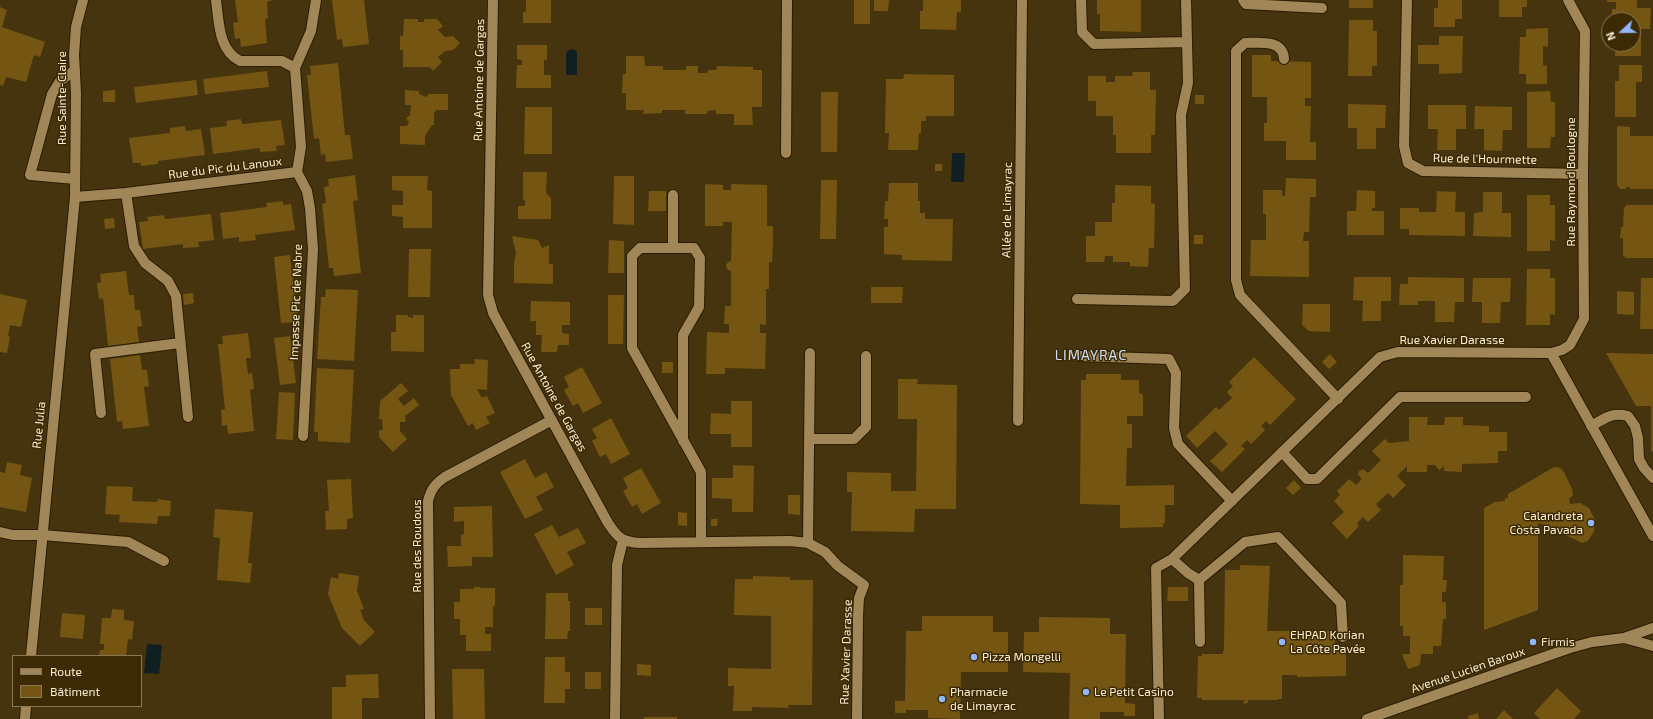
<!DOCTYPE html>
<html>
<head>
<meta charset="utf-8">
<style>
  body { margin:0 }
  #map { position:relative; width:1653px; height:719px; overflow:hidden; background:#46340f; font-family:"Exo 2",sans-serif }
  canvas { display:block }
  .legend { position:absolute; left:12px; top:655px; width:130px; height:52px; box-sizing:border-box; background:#3b2a03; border:1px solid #887857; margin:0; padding:5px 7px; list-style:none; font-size:12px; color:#fbeed4 }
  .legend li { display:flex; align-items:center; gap:8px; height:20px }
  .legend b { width:20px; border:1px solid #887857 }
  .north { position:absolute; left:1601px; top:12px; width:40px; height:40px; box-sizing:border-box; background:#3b2a03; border:1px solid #887857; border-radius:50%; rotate:248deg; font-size:11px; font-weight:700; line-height:16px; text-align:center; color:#fbeed4 }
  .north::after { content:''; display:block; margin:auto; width:14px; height:18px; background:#92b7fd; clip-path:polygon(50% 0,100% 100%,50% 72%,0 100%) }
</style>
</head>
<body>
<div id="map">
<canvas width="1653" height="719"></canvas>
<ul class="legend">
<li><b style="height:5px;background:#a18757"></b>Route</li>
<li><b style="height:11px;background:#745612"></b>Bâtiment</li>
</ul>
<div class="north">N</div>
</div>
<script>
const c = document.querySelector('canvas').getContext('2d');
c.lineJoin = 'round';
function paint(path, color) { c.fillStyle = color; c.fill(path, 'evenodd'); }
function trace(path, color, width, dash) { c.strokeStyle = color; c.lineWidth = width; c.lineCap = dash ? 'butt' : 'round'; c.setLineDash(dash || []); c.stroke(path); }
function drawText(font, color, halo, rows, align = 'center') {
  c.font = font + ' "Exo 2",sans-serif'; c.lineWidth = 3; c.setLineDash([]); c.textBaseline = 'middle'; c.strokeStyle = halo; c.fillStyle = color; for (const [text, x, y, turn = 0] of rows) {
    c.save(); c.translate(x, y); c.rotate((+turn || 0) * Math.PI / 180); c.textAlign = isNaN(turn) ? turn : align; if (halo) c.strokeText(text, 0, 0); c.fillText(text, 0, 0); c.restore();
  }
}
const water = new Path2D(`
  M570,49L575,50L577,53V75H566V53Z
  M952,153H965L964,182H951Z
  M147,644L162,645L159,674L144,673Z`);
const building = new Path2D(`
  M235,0H273L267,2L268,18L265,19L267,43L241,47L240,38L235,39L233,23L238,22Z
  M332,0H364L369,44L343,47L342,39L337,40Z
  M526,0H551V23H523V12H526Z
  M854,0H870V24H854Z
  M874,0H889L888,11H874Z
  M923,0H961V12H957L956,30L920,29V11H923Z
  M1097,0H1141V32L1100,31V14H1097Z
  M1349,0H1373V8H1349Z
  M1438,0H1462V19H1455V27H1434V8H1438Z
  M1499,0H1527V7H1522V17H1499Z
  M1607,0H1637V8H1651L1650,29H1641V56H1615L1616,44H1633V20H1612V9H1616V2H1607Z
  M0,7L7,10L2,27L45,42L40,57L34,55L26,82L6,77L3,86L0,85Z
  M404,19H418V22H424V19H437L443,26L438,30L445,37L453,36L460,43L453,50L445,51L438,57L442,62L433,71L430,67H403V50H400V36H403Z
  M1349,20H1373V31H1377V66H1372V76H1348Z
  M1548,28V47L1543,46V65L1547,66V84H1526V74H1519L1520,37H1526V29Z
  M1439,36H1463L1462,73L1439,74V64H1418V45H1439Z
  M517,45H547V60H544V75H551V88H516L517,65H522V60L517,59Z
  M1252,55H1271V61L1311,62V98H1305V106H1311L1310,142H1316V160H1286V141H1264V123H1267V97H1252Z
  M626,56H644L645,66H663V70H686V66H698V73H707L708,70H716L717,66L753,67V70H762V107H752L753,125H734V114H716V110L707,111V114H685V110H662V113L643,114L644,110H626V93H622L623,74H626Z
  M338,63L345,135H350L353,159L326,162L325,154L321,155L319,138L314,139L307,75H311L310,66Z
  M1619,65H1642V82H1636V117H1615V81H1619Z
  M267,71L269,87L205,94L203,79Z
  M1132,72H1150V90H1156L1155,135H1151V153H1116V135H1113V116H1096V101H1088V76H1106V82H1115V76H1133Z
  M904,74L954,75V116H926V121H921V133H919L918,150H888L889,133H885L886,79H903Z
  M196,80L198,95L136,103L134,87Z
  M115,90V102H103V91Z
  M405,90L419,91V94L426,97L429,94H448V110H436L434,114V125H432L425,136V145L400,144V126H407L409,122L406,118L410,115L411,105H405Z
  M1550,91L1551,102H1555V137H1551L1550,148H1527V92Z
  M821,92H838L837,152H821Z
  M1195,95H1204V104H1195Z
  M1348,104L1386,105L1385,128H1376V149H1357V128H1348Z
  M1428,105H1466V129H1456V150H1437L1438,129H1428Z
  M1475,106L1512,107V130H1503L1502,151L1484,150V129H1474Z
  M525,107H552V154H524Z
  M241,119L242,124L281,120L285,145L276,146L277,151L260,152V148L213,154L210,128L227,126L226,121Z
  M185,126L186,131L201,129L205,155L158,161V164L141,166V163H133L129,138L170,133V128Z
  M1617,126L1630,127V136H1653V189H1631L1628,186L1625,189H1620L1617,185Z
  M935,164H942V171H935Z
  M523,172H547L546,193L551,198V219H518V206H525V200H523Z
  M355,175L358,200L353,201L361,273L334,276L333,268H329L322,204L326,203L324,187L329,186L328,179Z
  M392,176H428L427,190L432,191V228H403V217L392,216V205H403V191L392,190Z
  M614,176H634V225L613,224Z
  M1286,178L1316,179V197H1310L1309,232H1304L1303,241H1309V277L1250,276L1251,240H1266V214H1263V190H1282V196H1285Z
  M821,180H837L836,239H820Z
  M889,183H918V201H920V213H925V219H953L952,261L902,260V255L884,254V227H888V219H884L885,201H888Z
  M705,184L723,185V190H731V184L767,185V226H773V244L772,262H769V289H766V325L760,324V333H766L765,369L725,368V374H706L707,332L729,333V324H724L725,306H731V271L727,269L726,265L728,262L731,261L732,222H723V226H705Z
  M1115,185L1151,186V203L1155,204L1154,248H1149L1148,267L1130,266V262H1113V256H1105L1104,262H1086V236H1095V222H1112V203H1115Z
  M1357,190L1375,191V208H1372V211H1384V235H1347V211H1356Z
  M649,191H666V211H648Z
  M1437,191L1456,192L1455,212H1465V236L1409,235V229H1400V208H1419V212H1436Z
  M1483,192H1502V213H1511V237L1473,236L1474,213L1483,212Z
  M1527,195H1550V205H1555V241L1550,240V251H1527Z
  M283,201V205L291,204L295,230L255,235L256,240L239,242V237L223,239L220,213L267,207L266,203Z
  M1627,205H1653V258H1626L1623,255V238H1620L1621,227H1623L1624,208Z
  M211,214L214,240L198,242L199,247L183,248V244L143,249L139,222L148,221L147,217L164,215L165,219Z
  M114,218L115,228L105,229L104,219Z
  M1194,235H1203V244H1194Z
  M512,236L538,240L542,248L549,245V264H553V284L514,283V263L516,253Z
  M609,240L624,241V273H608Z
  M409,249H431L430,297H408Z
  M290,255L298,322L281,323L274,257Z
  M1527,269H1550V278H1555V315L1550,314V325H1526Z
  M126,271L129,295H134L135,310H140L142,326L137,327L139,342L108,346L103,298L99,299L97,283L101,282L100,274Z
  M1354,277H1391V301H1381V321H1362L1363,301L1353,300Z
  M1408,277L1464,278V302H1455L1454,322H1435V301H1418V305H1399L1400,284H1408Z
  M1473,278H1511L1510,302H1501L1500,323H1482V302H1472Z
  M1641,278H1653V329H1640Z
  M871,287H903L902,303H871Z
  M326,289L358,290L354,361L317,359L321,297H325Z
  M1617,291L1634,292V315L1617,314Z
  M193,293L194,303L184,305L183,294Z
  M0,294L27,300L21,327L10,325L8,336L10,337L7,353L0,352Z
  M608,295H624L623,344H608Z
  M531,301L570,302V325H562V333L569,334V345H558L557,352H541L542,335H536V321H530Z
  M1303,304H1330V332L1309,331L1302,325Z
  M396,315H408V317L413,318V315H424V352L391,351V332H396Z
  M248,333L251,358H246L248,374L252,373L254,389L250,390L254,431L228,434L227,425L222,426L221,410L225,409L218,344H223L222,336Z
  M290,336L296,383L280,385L274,338Z
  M1606,353L1653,354V451H1651V406H1636Z
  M1330,354L1337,362L1329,369L1322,362Z
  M140,355L142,370H147L149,386L144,387L149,426L123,429L122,421L117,422L110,359Z
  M1254,357L1296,399L1270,425L1266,421L1261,426L1265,430L1251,444L1247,440L1241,446L1245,449L1222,472L1210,461L1228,444L1215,431L1197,448L1186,436L1216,407L1219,410L1232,398L1227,392L1233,386L1229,382Z
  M474,359L488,360L487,390L477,389L482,398L487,396L495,413L486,417L490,423L476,430L473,423L468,426L451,395L450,369H460V364H475Z
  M662,362H673V373H662Z
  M582,367L602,403L583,413L578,403L573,406L564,390L569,387L564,377Z
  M317,368L354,370L350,443L318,441V432H314Z
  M1086,374H1121V380H1139V393L1143,394V416H1127V424H1132V448H1127L1126,486L1174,485V505H1165V523H1163V527L1120,528V505L1080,504L1081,380H1086Z
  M898,379H918L917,384L957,385L956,509H915L914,532L851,531L852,492H847V472L891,473V491H916L917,419H898Z
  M401,383L408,391L398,399L404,406L414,398L419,405L405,416L406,422H400V431L407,439L393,452L379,437V430H383L382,419H379L380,401Z
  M279,392L295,393L293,440L276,439Z
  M731,401H752V447H731V434H710L711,413L731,414Z
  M1409,417H1428L1427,425H1444L1445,417H1463V425L1489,426V432H1507V451H1498V463L1462,464V472L1444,471V466L1439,470L1435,465H1427V472H1407V466L1397,476L1406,485L1393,498L1388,493L1376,504L1381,510L1368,522L1363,517L1357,523L1359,526L1347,539L1332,523L1344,512L1334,501L1340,495L1337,491L1349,479L1356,485L1362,479L1358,475L1359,471L1363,469L1368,473L1381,460L1372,451L1385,439L1389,443L1409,441Z
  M611,418L630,454L611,464L606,454L600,457L592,441L597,438L592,429Z
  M525,459L535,478L546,472L554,487L536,497L543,510L525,519L500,472Z
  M7,462L22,465L20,475L32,478L26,512L0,507V472L5,473Z
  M733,465L754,466L753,512H732V499L712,498V478H733Z
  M1554,467L1560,468L1564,472L1572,489L1573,495L1569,499L1570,504L1580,503L1589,508L1595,520L1594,531L1588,541L1582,543L1545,525L1538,523V610L1484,630V508L1495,502L1505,501V498H1508V494Z
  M641,468L661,503L642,514L637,504L632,507L623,491L628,488L623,478Z
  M351,479L353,518L347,519V529L326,530L325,511H329L327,480Z
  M1294,480L1301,488L1293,495L1286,488Z
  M107,486L133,487L132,501L157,502L158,499L171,501L170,516H158L157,524L119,522L120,515L105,514Z
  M788,495H800V515L788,514Z
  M492,506L493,557H472V566L448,567L447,546H461V534L464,535V521L454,522V507Z
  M215,509L253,512L248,563H252L250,583L217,580L220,538L213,537Z
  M678,512L687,513V526L678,525Z
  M711,519H718L717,526H711Z
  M552,525L559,537L578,528L586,543L567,552L574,565L556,575L534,534Z
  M1403,555L1444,556L1443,580H1447L1446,592H1442V602H1446V619H1443L1441,646H1433V654H1421L1420,665L1408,669L1402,654H1410V636H1403V626H1400V585H1403Z
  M1240,565L1270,566L1267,631H1335V650H1346V676L1297,677V675H1282V699H1278V700H1248V703L1243,704L1244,700H1202V698H1197L1198,656H1202V654H1223V651H1224L1225,570H1240Z
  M339,573L359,576L357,591L364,609L360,610L364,620L375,632L360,646L342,628L328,594L331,577L338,579Z
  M753,576L790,577V580H813L812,705H788L789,708L752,707V711H733L734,686H728V668L771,669V616L734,615L735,579H753Z
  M474,587H480V588H495V606H493V627H485V634H491V651H466V635H460V619H454V602H460V589H474Z
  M1168,587H1188V601H1167Z
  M546,593H568V601H570V631H568L567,639H545Z
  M585,608H602V625H585Z
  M112,609L124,610V620L134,621L132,640L128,639L126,656H99L100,650H104V644H100L102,618H111Z
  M62,613L85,615L83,639L60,637Z
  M922,616H993V632H1008V672H961L960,719L928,718V710H906V713H895V701H905L906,631H922Z
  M1039,617L1110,618V634H1126L1125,703L1135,704V716H1124V712H1100V719H1069L1070,673L1023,672L1024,632H1039Z
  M545,657H565V672H570V689H565V703H544Z
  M637,664L651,665V676L637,675Z
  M452,669H484L485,719H453Z
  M585,672H601V689H585Z
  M378,674L379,698H362V719H332V687H346V675Z
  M1557,688L1581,711L1574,719H1540L1534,713Z
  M1504,710L1513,719H1496Z
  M1478,713L1479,719H1468V716Z
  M644,717H677V719H644Z`);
const minor = new Path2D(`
  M216,0C219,21 218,50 240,61H282L295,68
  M493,0L488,295L493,313L608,523C618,538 622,542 640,543L790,541L808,543L825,552L838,566L864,585L859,598L858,616L857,719
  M1081,0L1082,32L1094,44L1187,42
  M1243,0L1246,4L1322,8
  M1407,0L1404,146L1408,163L1423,171L1583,174
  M1284,59C1283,39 1259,43 1245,43L1236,51V280L1240,295L1338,399
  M75,70L60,81L52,94L30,175L75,179
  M786,153L787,0
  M297,172L307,191L310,208L313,249L303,436
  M297,172L301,147L295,68L311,31L316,0
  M126,193L134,246L145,263L168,281L176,296L188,417
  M75,197L126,193L297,172
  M673,248V195
  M1077,299L1173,301L1185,289L1181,115L1188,83L1186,0
  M1551,353L1653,536
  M1078,356L1169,359L1176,373L1174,428L1178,444L1232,501
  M101,413L95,354L180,343
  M1018,421L1022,0
  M1591,426C1606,418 1611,412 1628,416L1635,426L1638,438L1639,459L1644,468L1653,478
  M809,439H854L866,427V356
  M683,441V335L699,307L700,258L694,248H640L632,256V348L701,472V542
  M1282,452L1307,479H1317L1400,397H1526
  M0,532L13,535H42L128,542L164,561
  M808,543L810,353
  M1172,559L1188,573L1199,580L1245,542L1278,537L1341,603L1343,637
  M1199,580L1200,642
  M1624,638L1653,646
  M31,656L75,197L76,93L74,55L76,27L83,0
  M25,719L26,706
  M430,719L428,501C431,489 435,484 445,477L552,420
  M615,719L617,565L623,540
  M1159,719L1156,568L1172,559L1380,357L1398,352L1551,353L1562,350L1570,345L1584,319L1583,174L1585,31L1568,0
  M1367,719L1570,648L1592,642L1624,638L1653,628`);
const markers = [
  [1591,523,4,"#92b7fd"],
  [1282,642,4,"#92b7fd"],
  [1533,642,4,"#92b7fd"],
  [974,657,4,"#92b7fd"],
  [1086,692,4,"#92b7fd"],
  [942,699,4,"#92b7fd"]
];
const streetNames = [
  ["Rue Antoine de Gargas",479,80,-89],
  ["Rue Sainte-Claire",62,98,-90],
  ["Rue de l'Hourmette",1485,159,1],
  ["Rue du Pic du Lanoux",225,168,-7],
  ["Rue Raymond Boulogne",1571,182,-90],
  ["Allée de Limayrac",1007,210,-89],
  ["Impasse Pic de Nabre",296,302,-88],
  ["Rue Xavier Darasse",1452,340],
  ["Rue Antoine de Gargas",554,397,61],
  ["Rue Julia",39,425,-84],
  ["Rue des Roudous",417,546,-90],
  ["Rue Xavier Darasse",846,652,-88],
  ["Avenue Lucien Baroux",1468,670,-19]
];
const poiNames = [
  ["Calandreta",1583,516,"right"],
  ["Còsta Pavada",1583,530,"right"],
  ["EHPAD Korian",1290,635],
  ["La Côte Pavée",1290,649],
  ["Firmis",1541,642],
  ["Pizza Mongelli",982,657],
  ["Pharmacie",950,692],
  ["de Limayrac",950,706],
  ["Le Petit Casino",1094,692]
];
const quarterNames = [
  ["LIMAYRAC",1091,355]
];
paint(water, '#102022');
paint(building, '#745612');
trace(minor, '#291c03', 12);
trace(minor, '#a18757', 10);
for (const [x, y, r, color] of markers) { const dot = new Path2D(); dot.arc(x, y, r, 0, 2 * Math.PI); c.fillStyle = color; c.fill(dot); trace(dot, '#3b2a03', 1.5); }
drawText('12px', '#fbeed4', '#3b2a03', streetNames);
drawText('12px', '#fbeed4', '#3b2a03', poiNames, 'left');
c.letterSpacing = '1px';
drawText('14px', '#d1e0fb', '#3b2a03', quarterNames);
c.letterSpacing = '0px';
</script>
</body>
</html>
